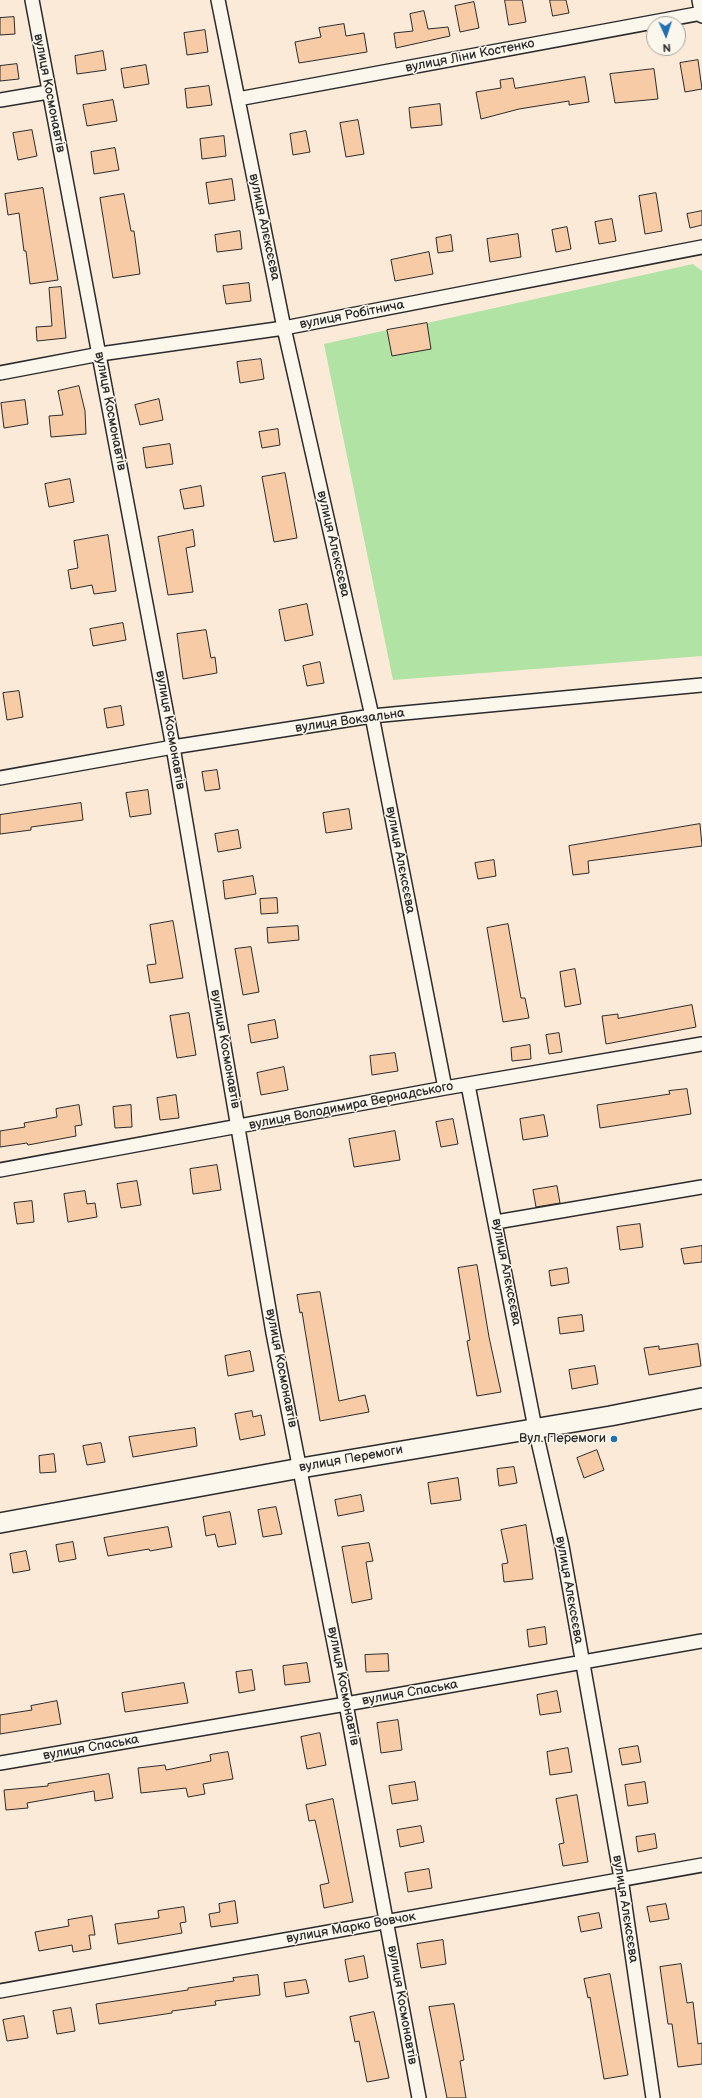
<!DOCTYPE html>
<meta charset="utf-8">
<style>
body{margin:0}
#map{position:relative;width:702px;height:2098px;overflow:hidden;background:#faead7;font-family:"Balsamiq Sans",sans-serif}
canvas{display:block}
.north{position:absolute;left:646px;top:16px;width:40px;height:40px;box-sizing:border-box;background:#fbf7ec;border:1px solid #a8a59f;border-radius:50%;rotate:177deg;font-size:11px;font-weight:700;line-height:16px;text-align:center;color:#2b2b2b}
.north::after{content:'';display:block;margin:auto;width:14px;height:18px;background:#1f6fb2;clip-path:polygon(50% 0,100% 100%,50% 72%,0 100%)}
</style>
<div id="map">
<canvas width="702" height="2098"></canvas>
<div class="north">N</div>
</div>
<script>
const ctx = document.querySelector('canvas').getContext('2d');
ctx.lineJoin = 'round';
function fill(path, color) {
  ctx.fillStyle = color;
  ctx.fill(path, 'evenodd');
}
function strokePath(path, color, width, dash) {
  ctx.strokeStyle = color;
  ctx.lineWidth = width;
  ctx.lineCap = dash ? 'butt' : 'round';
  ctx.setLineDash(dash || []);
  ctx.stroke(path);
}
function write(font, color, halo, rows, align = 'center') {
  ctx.font = font + ' "Balsamiq Sans",sans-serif';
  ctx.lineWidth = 3;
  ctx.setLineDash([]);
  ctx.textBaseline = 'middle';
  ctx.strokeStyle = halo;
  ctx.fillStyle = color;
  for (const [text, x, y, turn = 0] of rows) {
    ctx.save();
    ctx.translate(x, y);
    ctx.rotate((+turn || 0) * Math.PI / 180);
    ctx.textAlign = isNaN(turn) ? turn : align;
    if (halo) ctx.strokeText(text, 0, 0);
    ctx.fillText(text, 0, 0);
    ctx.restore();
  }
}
const green = new Path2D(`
 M 693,264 L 702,271 L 702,656 L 393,680 L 324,344 L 387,330 L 431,349 L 427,323 Z`);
const building = new Path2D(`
 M 505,0 L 522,0 L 526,22 L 509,25 Z
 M 550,0 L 566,0 L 569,13 L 553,16 Z
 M 474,2 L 479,28 L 460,32 L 455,6 Z
 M 424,11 L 428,29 L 448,27 L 450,36 L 396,48 L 394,33 L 413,31 L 410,14 Z
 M 14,17 L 15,34 L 0,35 L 0,18 Z
 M 344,24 L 346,36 L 364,33 L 367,52 L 299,63 L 295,42 L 321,37 L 319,28 Z
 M 205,30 L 208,52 L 187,55 L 184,33 Z
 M 103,51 L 106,70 L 77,74 L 75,56 Z
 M 698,60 L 702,89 L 685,92 L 680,63 Z
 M 17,64 L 19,79 L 0,81 L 0,66 Z
 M 146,65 L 149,84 L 124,88 L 121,69 Z
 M 654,69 L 658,99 L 615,103 L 610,74 Z
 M 585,77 L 589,102 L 569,105 L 569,101 L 519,109 L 481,119 L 476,92 L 501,88 L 500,80 L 513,78 L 515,88 Z
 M 209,86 L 212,105 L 187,108 L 185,89 Z
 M 113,100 L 117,121 L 87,126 L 83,105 Z
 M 440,104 L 442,125 L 411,128 L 409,108 Z
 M 358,120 L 364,154 L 346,157 L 340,123 Z
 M 32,130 L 37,156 L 18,160 L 13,133 Z
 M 306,131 L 310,152 L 293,155 L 290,134 Z
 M 224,136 L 226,156 L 202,159 L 200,139 Z
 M 115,148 L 119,170 L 94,174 L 91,152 Z
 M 232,179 L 235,200 L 209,204 L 206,183 Z
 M 43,188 L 58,280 L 30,284 L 26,251 L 24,251 L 19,213 L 8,215 L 5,194 Z
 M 656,193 L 662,231 L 645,234 L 639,196 Z
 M 124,194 L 131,231 L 134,231 L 140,274 L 113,278 L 100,198 Z
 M 702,211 L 702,225 L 690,228 L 687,214 Z
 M 612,219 L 616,241 L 599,244 L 595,222 Z
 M 567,227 L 571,249 L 556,252 L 552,230 Z
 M 240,231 L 242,249 L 217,252 L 215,235 Z
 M 518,234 L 521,257 L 490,262 L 487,239 Z
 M 451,235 L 453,251 L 438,253 L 436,238 Z
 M 429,252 L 433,274 L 395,281 L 391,260 Z
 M 249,283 L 251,301 L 226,304 L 223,286 Z
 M 61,287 L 66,338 L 37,341 L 36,327 L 52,326 L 49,288 Z
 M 427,323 L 431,349 L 392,356 L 387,330 Z
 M 261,359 L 264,379 L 240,383 L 237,362 Z
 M 79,386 L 85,411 L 86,434 L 51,437 L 49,416 L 63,415 L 58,391 Z
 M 159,399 L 163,420 L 140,425 L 135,405 Z
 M 25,400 L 28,424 L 4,428 L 1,403 Z
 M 278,429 L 280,445 L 262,448 L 259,432 Z
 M 170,444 L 173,464 L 146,468 L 143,448 Z
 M 285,473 L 297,538 L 274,542 L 262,477 Z
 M 70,479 L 74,502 L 49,507 L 45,484 Z
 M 201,486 L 204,506 L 184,509 L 180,490 Z
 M 193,530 L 195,546 L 186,548 L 193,592 L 168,595 L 158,537 Z
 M 108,535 L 116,591 L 94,594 L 92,585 L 71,589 L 68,570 L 78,568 L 74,541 Z
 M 307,604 L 313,635 L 285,641 L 279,610 Z
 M 123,623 L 126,640 L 93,646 L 90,629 Z
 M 206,630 L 211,658 L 215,657 L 217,673 L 183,679 L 177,634 Z
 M 320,662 L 324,683 L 307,686 L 303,666 Z
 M 19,691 L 23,717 L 7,720 L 3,693 Z
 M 121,706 L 124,725 L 107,728 L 104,709 Z
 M 217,770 L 220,789 L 205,791 L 202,772 Z
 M 148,790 L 151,814 L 130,817 L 126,793 Z
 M 81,803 L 83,820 L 31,827 L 31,830 L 0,834 L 0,815 Z
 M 349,809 L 352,829 L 326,833 L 323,813 Z
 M 700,824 L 702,846 L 588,861 L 589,873 L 573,875 L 569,846 Z
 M 238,830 L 241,848 L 218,852 L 215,834 Z
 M 494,860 L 496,876 L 478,879 L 475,863 Z
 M 253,876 L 256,894 L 225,899 L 223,881 Z
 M 277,898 L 278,913 L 261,914 L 260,899 Z
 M 173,921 L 183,978 L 150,983 L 147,965 L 156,964 L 150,925 Z
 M 508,924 L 521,998 L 525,998 L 529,1018 L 503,1022 L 487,928 Z
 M 298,926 L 299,940 L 268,943 L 267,928 Z
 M 251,947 L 259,992 L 243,995 L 235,949 Z
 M 575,969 L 581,1004 L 565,1007 L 560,972 Z
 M 692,1005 L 696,1027 L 606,1044 L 602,1016 L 618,1014 L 618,1018 Z
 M 189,1013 L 196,1055 L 177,1058 L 170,1016 Z
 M 275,1020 L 278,1038 L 251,1043 L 248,1025 Z
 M 559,1033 L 562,1052 L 549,1054 L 546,1035 Z
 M 530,1045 L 531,1059 L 512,1061 L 511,1048 Z
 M 395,1053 L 398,1071 L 372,1075 L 370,1056 Z
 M 284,1067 L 288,1090 L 261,1095 L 257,1073 Z
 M 687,1089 L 691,1114 L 600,1128 L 597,1105 L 670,1094 L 669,1091 Z
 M 176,1095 L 179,1118 L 160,1120 L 157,1098 Z
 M 79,1105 L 82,1125 L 75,1126 L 76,1136 L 28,1145 L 27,1143 L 0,1147 L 0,1131 L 25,1127 L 24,1123 L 57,1117 L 56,1109 Z
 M 131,1105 L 132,1127 L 115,1128 L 113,1107 Z
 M 544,1115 L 548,1136 L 523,1140 L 520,1119 Z
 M 453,1119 L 458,1144 L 441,1147 L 436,1122 Z
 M 395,1131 L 400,1160 L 354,1167 L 349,1139 Z
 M 217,1165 L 221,1190 L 193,1194 L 190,1169 Z
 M 137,1181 L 141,1205 L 121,1208 L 117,1184 Z
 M 557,1186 L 560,1203 L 536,1207 L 533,1190 Z
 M 85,1191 L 87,1204 L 95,1203 L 97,1217 L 68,1222 L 64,1194 Z
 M 32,1201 L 34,1222 L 17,1224 L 14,1203 Z
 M 640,1224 L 643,1247 L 620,1250 L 617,1227 Z
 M 702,1246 L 702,1262 L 684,1264 L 681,1249 Z
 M 477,1265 L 489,1337 L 501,1392 L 477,1396 L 467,1341 L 470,1340 L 458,1268 Z
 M 567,1268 L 569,1283 L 551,1286 L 549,1271 Z
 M 320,1292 L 339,1401 L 365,1395 L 369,1412 L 320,1421 L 302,1312 L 300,1313 L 297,1295 Z
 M 582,1315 L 584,1331 L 560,1334 L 558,1318 Z
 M 698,1344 L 701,1366 L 649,1375 L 644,1348 L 659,1346 L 659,1349 Z
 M 250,1351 L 254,1371 L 228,1376 L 225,1356 Z
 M 595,1366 L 598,1384 L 572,1389 L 569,1370 Z
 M 252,1411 L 253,1417 L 261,1415 L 265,1435 L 240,1440 L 235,1414 Z
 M 195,1428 L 197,1446 L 133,1457 L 129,1437 Z
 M 101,1443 L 105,1462 L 87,1465 L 83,1446 Z
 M 597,1450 L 604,1470 L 584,1478 L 577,1458 Z
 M 54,1454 L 56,1472 L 40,1473 L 39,1456 Z
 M 514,1467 L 517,1483 L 499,1486 L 497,1469 Z
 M 458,1478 L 461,1500 L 431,1504 L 428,1483 Z
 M 361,1495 L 364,1511 L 338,1516 L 335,1500 Z
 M 276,1507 L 282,1534 L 263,1537 L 258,1510 Z
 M 230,1512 L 236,1544 L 218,1547 L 215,1534 L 206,1536 L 203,1517 Z
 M 526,1525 L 533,1579 L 504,1582 L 502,1564 L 508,1563 L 501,1530 Z
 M 168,1527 L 172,1547 L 150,1551 L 149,1549 L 108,1556 L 104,1538 Z
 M 73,1542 L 76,1559 L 59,1562 L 56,1545 Z
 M 369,1543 L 373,1561 L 366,1562 L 372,1599 L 352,1603 L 342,1547 Z
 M 26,1551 L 30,1570 L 13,1573 L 10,1554 Z
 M 545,1627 L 547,1644 L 529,1647 L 527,1630 Z
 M 388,1654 L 389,1671 L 366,1672 L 365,1655 Z
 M 307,1663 L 310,1682 L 285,1685 L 283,1666 Z
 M 252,1670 L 255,1690 L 239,1693 L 236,1672 Z
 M 184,1683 L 188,1703 L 125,1712 L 122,1693 Z
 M 557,1691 L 561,1712 L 540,1715 L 537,1695 Z
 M 57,1701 L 61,1724 L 0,1734 L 0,1715 L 32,1710 L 31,1706 Z
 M 398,1720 L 402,1750 L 381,1753 L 377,1723 Z
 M 320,1733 L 326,1765 L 307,1769 L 301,1737 Z
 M 638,1746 L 641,1762 L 622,1765 L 619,1749 Z
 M 568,1748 L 572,1772 L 550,1775 L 547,1752 Z
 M 228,1752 L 233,1779 L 203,1784 L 205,1794 L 188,1797 L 186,1788 L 141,1793 L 138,1768 L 165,1765 L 166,1770 L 211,1761 L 210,1755 Z
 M 109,1774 L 113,1798 L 95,1801 L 94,1791 L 27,1803 L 28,1808 L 6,1810 L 4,1790 L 48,1786 L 48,1784 Z
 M 415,1782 L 418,1800 L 392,1804 L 389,1786 Z
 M 645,1782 L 648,1803 L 628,1806 L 625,1785 Z
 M 577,1795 L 588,1862 L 563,1866 L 559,1844 L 564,1843 L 556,1799 Z
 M 333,1799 L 353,1902 L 324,1908 L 320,1885 L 329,1883 L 315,1820 L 309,1821 L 306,1805 Z
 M 421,1826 L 424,1842 L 400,1847 L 397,1830 Z
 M 655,1834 L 657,1848 L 638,1852 L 636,1837 Z
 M 429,1869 L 432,1888 L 408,1892 L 405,1873 Z
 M 235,1901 L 238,1923 L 211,1927 L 209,1914 L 220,1912 L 219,1904 Z
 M 666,1904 L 669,1919 L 650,1922 L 647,1907 Z
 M 184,1907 L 186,1922 L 180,1923 L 182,1933 L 118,1944 L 115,1924 L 159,1918 L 158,1911 Z
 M 599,1913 L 602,1928 L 581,1932 L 578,1917 Z
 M 92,1916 L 95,1935 L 89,1935 L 91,1949 L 73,1952 L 72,1945 L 39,1951 L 35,1932 L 69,1926 L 68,1920 Z
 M 443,1940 L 446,1964 L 421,1968 L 417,1944 Z
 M 364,1956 L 368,1978 L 349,1982 L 345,1960 Z
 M 681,1964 L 687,2003 L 693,2002 L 698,2044 L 702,2043 L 702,2064 L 678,2067 L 672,2024 L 668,2024 L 660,1967 Z
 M 610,1974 L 628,2075 L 604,2079 L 590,1997 L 588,1998 L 584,1979 Z
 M 258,1975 L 260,1995 L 215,2001 L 216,2005 L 172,2011 L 172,2013 L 99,2024 L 96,2004 L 188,1990 L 188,1988 L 234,1981 L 233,1978 Z
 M 306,1980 L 309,1993 L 286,1997 L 284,1983 Z
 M 454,2004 L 464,2060 L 460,2061 L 466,2098 L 447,2098 L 429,2007 Z
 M 71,2008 L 75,2031 L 57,2034 L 53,2011 Z
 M 374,2012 L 389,2078 L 367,2082 L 359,2041 L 355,2042 L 350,2017 Z
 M 24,2016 L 28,2038 L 7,2041 L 3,2020 Z`);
const street = new Path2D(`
 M 32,0 L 173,747 L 273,1333 L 346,1704 L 419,2098
 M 218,0 L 284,328 L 372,716 L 445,1088
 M 699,0 L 702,16
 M 238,99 L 702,13
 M 0,100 L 48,92
 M 0,373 L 100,354 L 284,328 L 702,247
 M 0,778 L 173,747 L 372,716 L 702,685
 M 468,1085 L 535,1428 L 562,1546 L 621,1878 L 653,2098
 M 0,1170 L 445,1088 L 702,1044
 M 496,1222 L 702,1187
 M 0,1763 L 346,1704 L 702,1641
 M 0,1991 L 702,1865`);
const secondary = new Path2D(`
 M 0,1523 L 301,1468 L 610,1416 L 702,1398`);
const markers = [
 [614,1439,4,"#1f6fb2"]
];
const streetNames = [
 ["вулиця Ліни Костенко",470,56,-11],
 ["вулиця Космонавтів",49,93,79],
 ["вулиця Алєксєєва",264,227,78],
 ["вулиця Робітнича",352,315,-11],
 ["вулиця Космонавтів",110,411,79],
 ["вулиця Алєксєєва",333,544,77],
 ["вулиця Вокзальна",350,721,-8],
 ["вулиця Космонавтів",170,730,80],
 ["вулиця Алєксєєва",400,860,79],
 ["вулиця Космонавтів",225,1049,80],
 ["вулиця Володимира Вернадського",351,1106,-11],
 ["вулиця Алєксєєва",506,1272,79],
 ["вулиця Космонавтів",281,1368,79],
 ["вулиця Перемоги",351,1459,-10],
 ["вулиця Алєксєєва",569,1590,80],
 ["вулиця Космонавтів",343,1686,79],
 ["вулиця Спаська",410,1693,-10],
 ["вулиця Спаська",91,1748,-10],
 ["вулиця Алєксєєва",625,1909,81],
 ["вулиця Марко Вовчок",351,1928,-10],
 ["вулиця Космонавтів",402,2005,80]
];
const poiNames = [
 ["Вул. Перемоги",606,1439]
];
fill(green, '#b1e3a4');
fill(building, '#f7cba6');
strokePath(building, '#2b2b2b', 1);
strokePath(street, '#2b2b2b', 16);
strokePath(secondary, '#2b2b2b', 22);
strokePath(street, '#fbf7ec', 13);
strokePath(secondary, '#fbf7ec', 19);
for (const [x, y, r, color] of markers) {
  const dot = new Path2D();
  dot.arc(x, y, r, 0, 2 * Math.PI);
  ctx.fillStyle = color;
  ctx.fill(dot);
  strokePath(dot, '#fbf7ec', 1.5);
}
write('13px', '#2b2b2b', '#fbf7ec', streetNames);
write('13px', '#2b2b2b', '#fbf7ec', poiNames, 'right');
</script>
